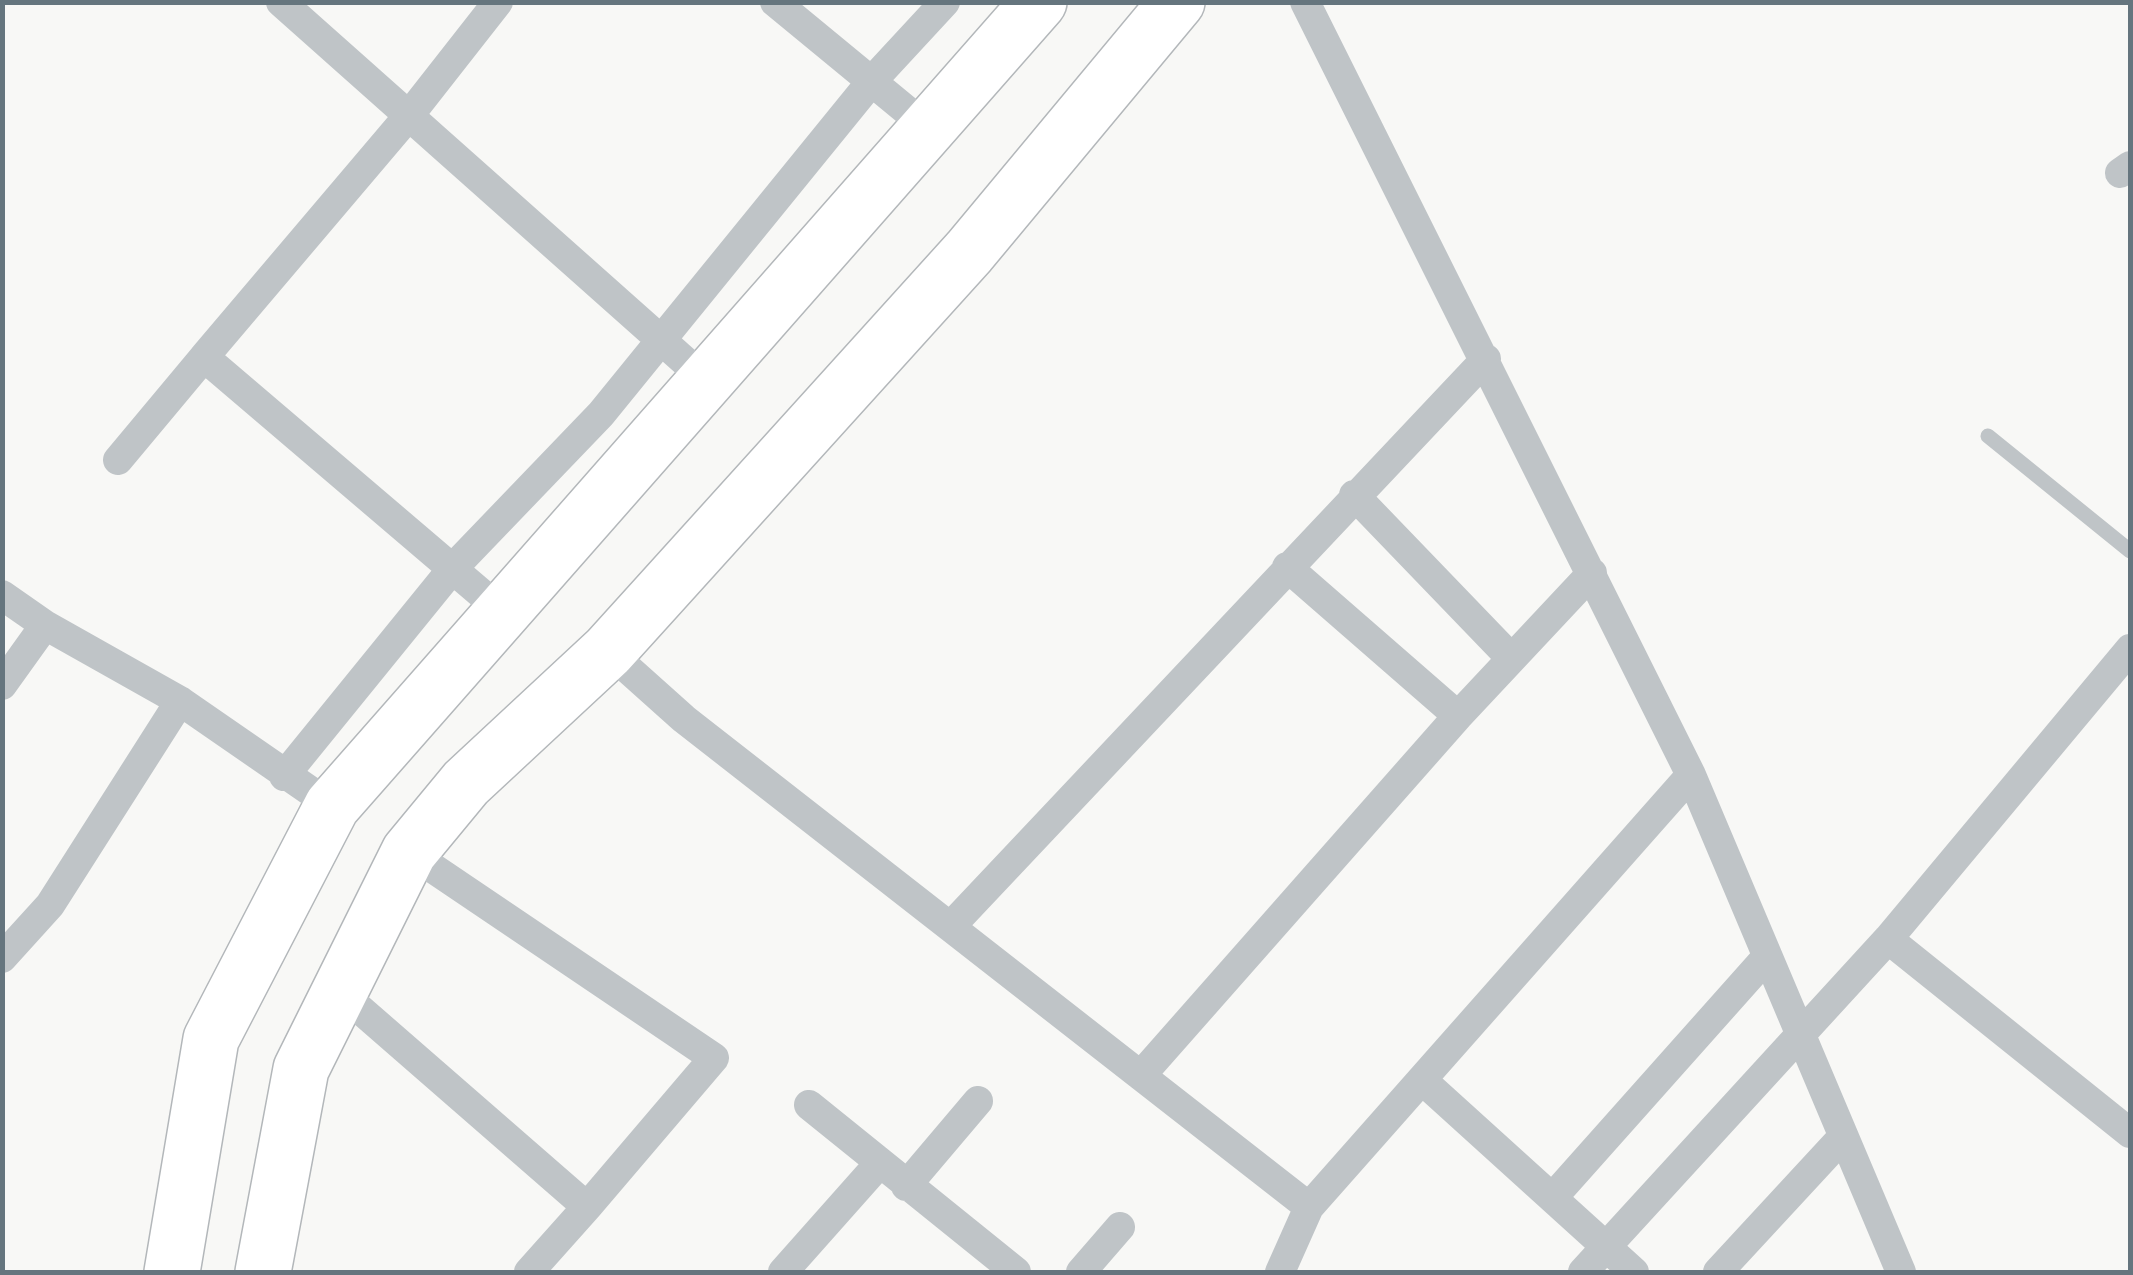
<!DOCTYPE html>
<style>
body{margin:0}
#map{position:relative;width:2133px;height:1275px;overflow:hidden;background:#f8f8f6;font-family:Overpass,sans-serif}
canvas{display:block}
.frame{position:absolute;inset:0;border:5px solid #65757e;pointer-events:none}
</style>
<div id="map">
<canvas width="2133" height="1275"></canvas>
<div class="frame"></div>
</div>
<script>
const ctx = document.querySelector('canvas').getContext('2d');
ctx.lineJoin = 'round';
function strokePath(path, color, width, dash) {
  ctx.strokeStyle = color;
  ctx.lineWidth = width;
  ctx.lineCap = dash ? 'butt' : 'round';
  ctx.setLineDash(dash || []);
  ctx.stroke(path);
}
const lane = new Path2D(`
 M 1988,436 L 2130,551`);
const street = new Path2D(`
 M 281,2 L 706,380
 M 498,2 L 411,113 L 204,357 L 503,612
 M 775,2 L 928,128
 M 1305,2 L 1691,775 L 1901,1272
 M 2120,173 L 2130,166
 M 118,460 L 204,357
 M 1354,495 L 1511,658
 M 1287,567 L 1458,716
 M 2,595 L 45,625 L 180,701 L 332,806
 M 608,651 L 684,719 L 1309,1207
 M 2,685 L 45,625
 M 284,776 L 453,568 L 601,414 L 871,82 L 945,2
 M 409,852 L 714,1058 L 587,1207
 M 951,926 L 1486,359
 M 1888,939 L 2130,1133
 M 2,958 L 50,905 L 180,701
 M 339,991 L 587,1207 L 529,1272
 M 1143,1073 L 1458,716 L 1592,573
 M 1422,1080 L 1634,1272
 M 809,1105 L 1016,1272
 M 906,1186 L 978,1101
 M 1554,1196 L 1766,958
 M 783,1272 L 878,1165
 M 1081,1272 L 1120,1227
 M 1280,1272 L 1309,1207 L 1691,775
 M 1583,1272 L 1888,939 L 2130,649
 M 1718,1272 L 1841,1139`);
const highway = new Path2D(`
 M 172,1272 L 211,1039 L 332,806 L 1039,2
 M 263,1272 L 301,1069 L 409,852 L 466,783 L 608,651 L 675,577 L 969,252 L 1177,2`);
strokePath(highway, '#b3b7ba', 58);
strokePath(lane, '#bfc4c7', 15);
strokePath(street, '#bfc4c7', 30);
strokePath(highway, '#fff', 55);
</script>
